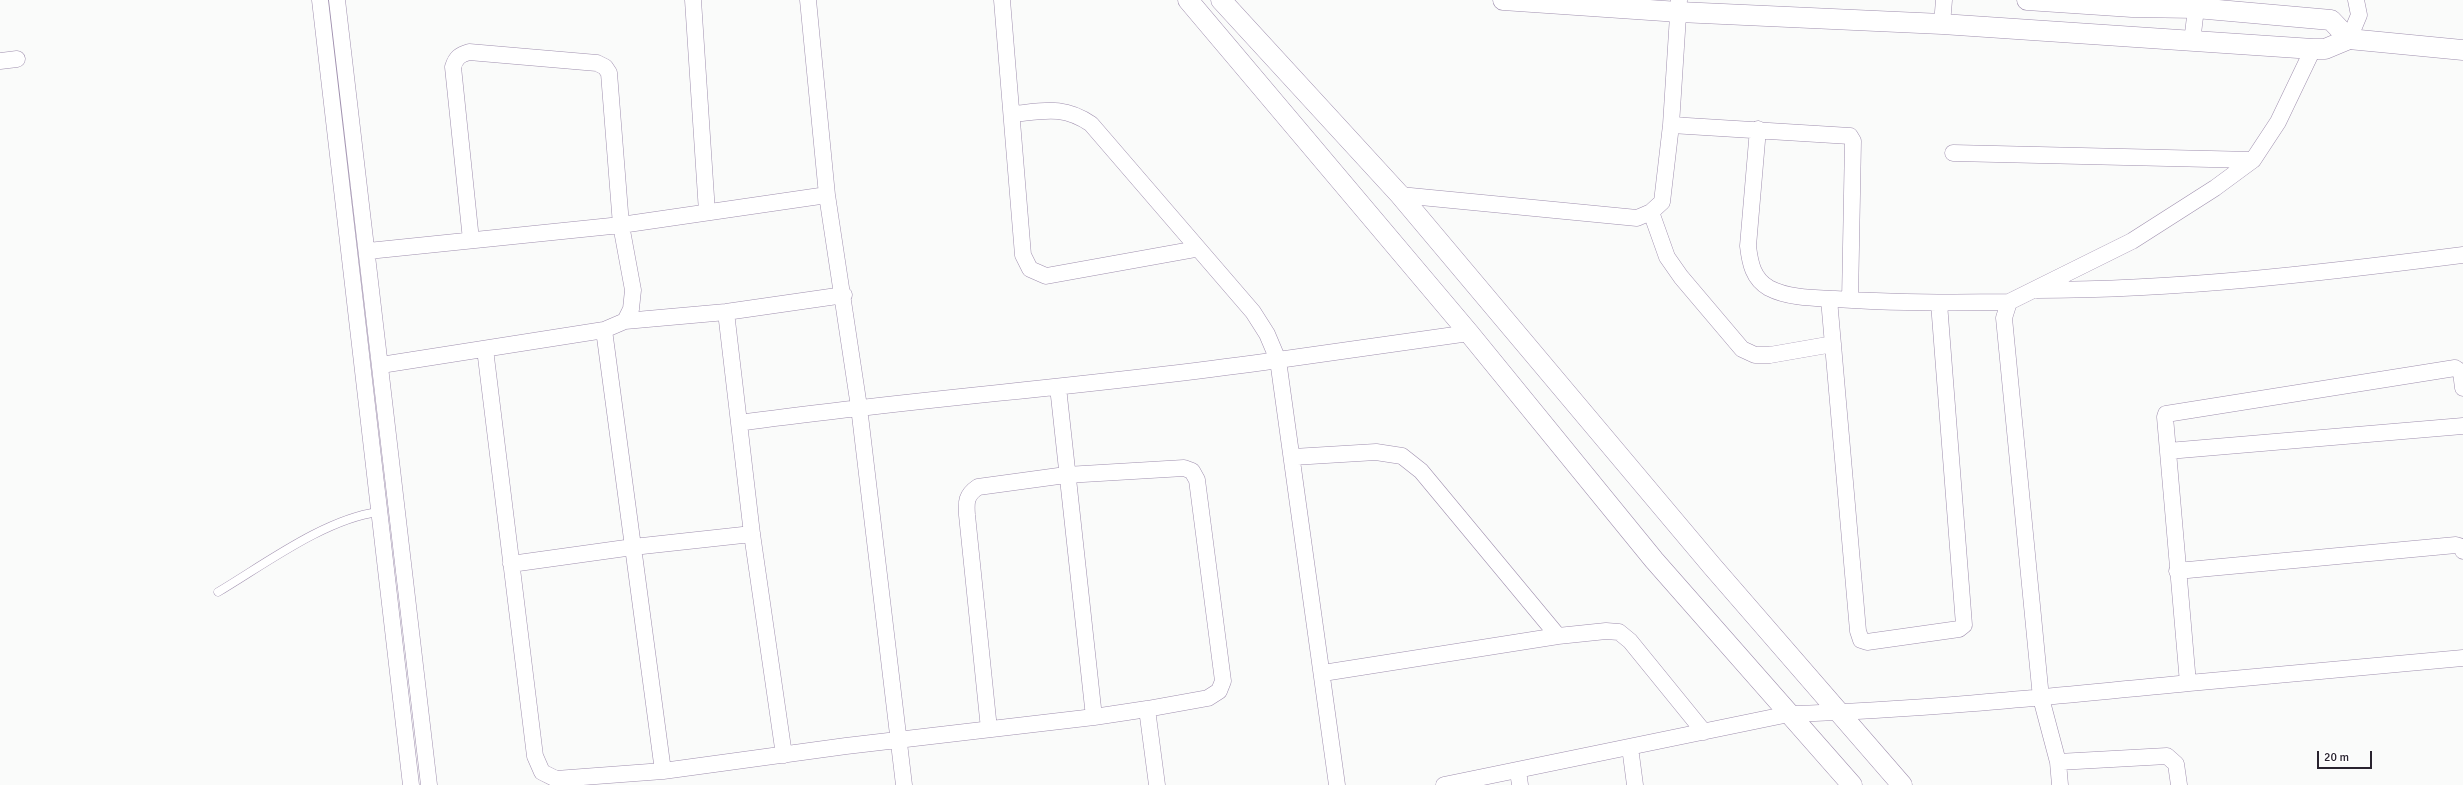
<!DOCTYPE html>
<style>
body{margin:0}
#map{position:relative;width:2463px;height:785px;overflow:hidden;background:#fafbfa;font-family:Signika,sans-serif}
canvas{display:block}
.scale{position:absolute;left:2317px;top:751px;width:55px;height:18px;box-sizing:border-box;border:2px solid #29232f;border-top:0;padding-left:5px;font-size:12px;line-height:14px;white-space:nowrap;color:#29232f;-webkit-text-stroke:3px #fff;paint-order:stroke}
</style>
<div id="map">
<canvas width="2463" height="785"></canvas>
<div class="scale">20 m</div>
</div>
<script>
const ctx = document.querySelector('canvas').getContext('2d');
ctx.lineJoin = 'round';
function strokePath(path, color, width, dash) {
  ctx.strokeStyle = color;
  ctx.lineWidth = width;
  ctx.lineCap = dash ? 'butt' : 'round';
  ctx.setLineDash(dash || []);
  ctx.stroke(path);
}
const service = new Path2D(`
 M 218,592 C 265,564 325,519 378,512`);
const minor = new Path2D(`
 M 320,0 L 411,785
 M 337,0 L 429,785
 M 693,0 L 707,212
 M 808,0 L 827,195 L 859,407 L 904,785
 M 1002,0 L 1023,255 L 1030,269 L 1046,276 L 1196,249
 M 1942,24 L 1944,0
 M 2349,39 L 2359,15 L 2356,0
 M 2192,42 L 2197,0
 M 0,61 L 17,59
 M 1671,125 L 1850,136 L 1853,141 L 1850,300
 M 1758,129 L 1748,246 C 1750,263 1753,279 1769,288 C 1788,298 1814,298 1835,299 C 1893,303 1951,303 2009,302
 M 1953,153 L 2253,160
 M 1400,195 L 1637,218 L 1651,212 L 1662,202 L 1671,125 L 1679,0
 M 1651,212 L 1667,257 L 1681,277 L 1742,349 L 1755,355 L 1770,355 L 1833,344
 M 471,240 L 453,67 C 456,57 460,55 469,52 L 597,63 L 605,67 L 609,73 L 621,225 L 633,290 L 631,309 L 625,321 L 604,330 L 663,771
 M 368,251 L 621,225 L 827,195
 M 2037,290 C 2180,290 2322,273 2463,255
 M 1829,299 L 1858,631 L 1861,640 L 1867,642 L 1959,629 L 1964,625 L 1939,303
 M 726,312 L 752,534 L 784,755
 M 625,321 L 726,312 L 844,295
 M 485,349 L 535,756 L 542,772 L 556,779 L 663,771 L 846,746 L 1094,717
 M 381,365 L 604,330
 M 1058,387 L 1094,717 L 1147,709 L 1157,785
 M 739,423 C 918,398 1099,386 1278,360 L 1267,334 L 1253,312 L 1091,124 C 1063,105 1044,111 1013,114
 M 2168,451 L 2463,426
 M 1293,457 L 1376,452 L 1402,456 L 1421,471 L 1558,636
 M 511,564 L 633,547 L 752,534
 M 2177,571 L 2456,545 L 2462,547 L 2463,551
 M 1323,673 L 1558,636 L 1606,631 L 1619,632 L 1630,641 L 1704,732
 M 2188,683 L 2165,417 L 2166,414 L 2455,368 L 2461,372 L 2463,388
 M 989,729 L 967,515 C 966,502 966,495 978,487 L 1066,475 L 1184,468 L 1192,471 L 1197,480 L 1223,681 L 1219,691 L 1208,698 L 1147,709
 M 1630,747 L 1635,785
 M 2058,762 L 2167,756 L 2176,764 L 2179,785
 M 1518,771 L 1520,785
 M 1337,785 L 1278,360 L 1469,333
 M 1444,785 L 1789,714 C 1923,710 2056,696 2189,683 C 2280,674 2372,667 2463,658
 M 2060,785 L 2058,762 L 2041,698 L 2004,318 L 2009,302 L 2132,241 L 2215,188 L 2253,160 L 2278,122 L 2313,49`);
const tertiary = new Path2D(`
 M 1188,0 L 1469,333 L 1654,560 L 1852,785
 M 1221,0 L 1400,195 L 1712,566 L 1902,785
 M 1503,0 L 1679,12 L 1942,24 L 2313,49 L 2325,49 L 2349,39 L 2463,50
 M 2027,0 L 2132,7 L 2196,8 L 2331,20 L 2349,39`);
strokePath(service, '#9f8fae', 9);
strokePath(minor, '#9f8fae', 17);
strokePath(tertiary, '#9f8fae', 21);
strokePath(service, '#fff', 8);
strokePath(minor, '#fff', 16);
strokePath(tertiary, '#fff', 20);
</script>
